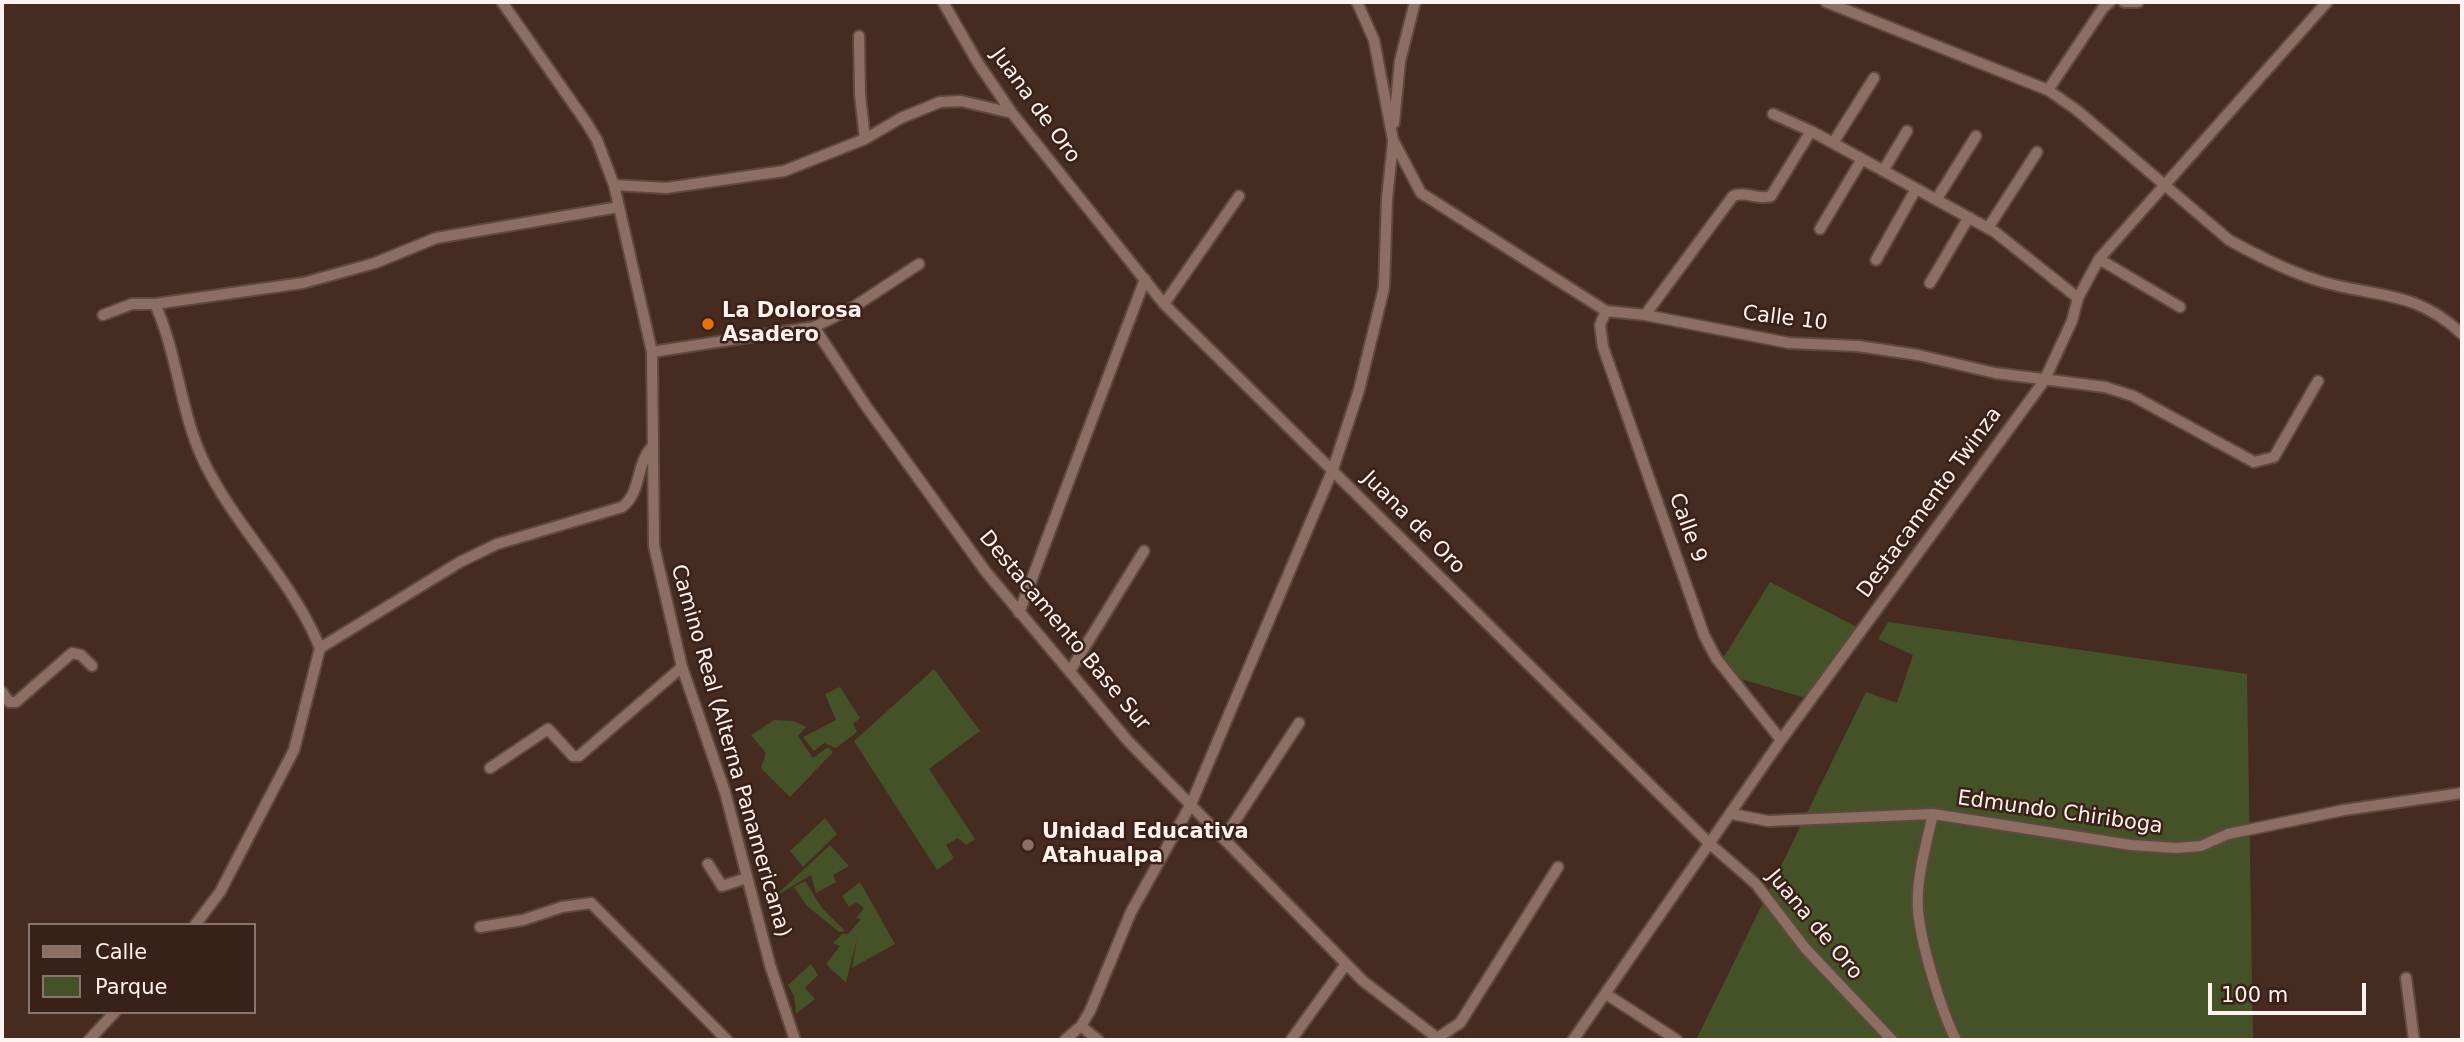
<!DOCTYPE html>
<style>
body{margin:0}
#map{position:relative;width:2464px;height:1042px;overflow:hidden;background:#452b20;font-family:"DejaVu Sans",sans-serif}
canvas{display:block}
.frame{position:absolute;inset:0;border:4px solid #fdf2ee;pointer-events:none}
.legend{position:absolute;left:28px;top:923px;width:228px;height:91px;box-sizing:border-box;background:#3a2117;border:2px solid #88756d;margin:0;padding:9px 12px;list-style:none;font-size:21px;color:#fdf2ee}
.legend li{display:flex;align-items:center;gap:14px;height:35px}
.legend b{width:35px;border:2px solid #88756d}
.scale{position:absolute;left:2208px;top:983px;width:158px;height:32px;box-sizing:border-box;border:4px solid #fdf2ee;border-top:0;padding-left:9px;font-size:21px;line-height:24px;white-space:nowrap;color:#fdf2ee;-webkit-text-stroke:5px #3a2117;paint-order:stroke}
</style>
<div id="map">
<canvas width="2464" height="1042"></canvas>
<div class="frame"></div>
<ul class="legend">
<li><b style="height:9px;background:#8d6e62"></b>Calle</li>
<li><b style="height:19px;background:#455228"></b>Parque</li>
</ul>
<div class="scale">100 m</div>
</div>
<script>
const ctx = document.querySelector('canvas').getContext('2d');
ctx.lineJoin = 'round';
function fill(path, color) {
  ctx.fillStyle = color;
  ctx.fill(path, 'evenodd');
}
function strokePath(path, color, width, dash) {
  ctx.strokeStyle = color;
  ctx.lineWidth = width;
  ctx.lineCap = dash ? 'butt' : 'round';
  ctx.setLineDash(dash || []);
  ctx.stroke(path);
}
function write(font, color, halo, rows, align = 'center') {
  ctx.font = font + ' "DejaVu Sans",sans-serif';
  ctx.lineWidth = 5;
  ctx.setLineDash([]);
  ctx.textBaseline = 'middle';
  ctx.strokeStyle = halo;
  ctx.fillStyle = color;
  for (const [text, x, y, turn = 0] of rows) {
    ctx.save();
    ctx.translate(x, y);
    ctx.rotate((+turn || 0) * Math.PI / 180);
    ctx.textAlign = isNaN(turn) ? turn : align;
    if (halo) ctx.strokeText(text, 0, 0);
    ctx.fillText(text, 0, 0);
    ctx.restore();
  }
}
const green = new Path2D(`
 M 1770,582 L 1857,627 L 1811,693 L 1802,697 L 1734,677 L 1722,660 Z
 M 1888,622 L 2247,674 L 2253,1040 L 1696,1040 L 1866,692 L 1897,703 L 1913,655 L 1878,639 Z
 M 934,669 L 980,731 L 929,769 L 975,839 L 966,845 L 958,838 L 946,845 L 954,858 L 937,870 L 854,741 Z
 M 840,687 L 860,718 L 853,724 L 857,732 L 836,748 L 824,743 L 814,751 L 803,737 L 836,720 L 825,694 Z
 M 774,720 L 794,721 L 806,727 L 798,736 L 813,758 L 828,747 L 833,752 L 790,797 L 761,768 L 766,753 L 751,735 Z
 M 825,818 L 837,834 L 803,867 L 790,851 Z
 M 830,845 L 849,866 L 833,875 L 836,882 L 816,893 L 811,875 L 773,898 Z
 M 805,881 L 822,908 L 845,931 L 839,932 L 806,905 L 794,887 Z
 M 860,882 L 895,944 L 852,968 L 857,938 L 846,983 L 826,964 L 840,946 L 833,943 L 842,934 L 848,934 L 861,919 L 856,918 L 864,908 L 856,902 L 849,907 L 842,896 Z
 M 811,964 L 818,975 L 805,988 L 815,999 L 796,1014 L 794,996 L 788,985 Z`);
const minor = new Path2D(`
 M 502,2 L 586,122 L 597,140 L 614,185 L 652,352 L 654,546 L 682,667 L 725,792 L 770,965 L 795,1040
 M 943,2 L 978,63 L 1012,113 L 1164,304 L 1710,844 L 1756,884 L 1805,948 L 1892,1040
 M 1357,2 L 1374,40 L 1393,140 L 1421,193 L 1606,311 L 1645,315 L 1789,343 L 1858,346 L 1918,355 L 1995,373 L 2105,387 L 2133,396 L 2254,462 L 2274,457 L 2318,381
 M 1826,2 L 2048,90 L 2078,111 L 2229,240 C 2258,256 2291,273 2323,282 C 2379,298 2415,290 2462,334
 M 2124,2 L 2138,2
 M 859,36 L 860,95 L 865,139
 M 2048,90 L 2103,8 L 2110,2
 M 1773,114 L 1811,131 L 1995,232 L 2078,298
 M 1394,123 L 1400,61 L 1415,2
 M 1833,143 L 1874,78
 M 1883,171 L 1907,131
 M 614,185 L 666,188 L 784,171 L 865,139 L 901,118 L 940,102 L 961,101 L 1012,113
 M 1936,200 L 1976,136
 M 1988,228 L 2037,152
 M 1820,229 L 1862,159
 M 2099,259 L 2180,307
 M 1876,260 L 1916,189
 M 1930,283 L 1969,217
 M 155,304 C 178,355 180,412 204,462 C 236,528 292,579 320,648
 M 1164,304 L 1239,196
 M 1606,311 L 1600,325 L 1603,347 L 1704,635 L 1716,658 L 1781,740
 M 103,315 L 132,304 L 155,304 L 303,283 L 375,263 L 436,238 L 619,207
 M 1645,315 L 1733,196 C 1746,190 1756,201 1771,196 L 1811,131
 M 814,327 L 852,308 L 919,264
 M 652,352 L 814,327 L 866,406 L 986,572 L 1128,741 L 1363,981 L 1440,1040
 M 1019,613 L 1145,279
 M 1070,671 L 1144,551
 M 2,692 L 9,702 L 16,702 L 72,653 L 81,655 L 92,666
 M 490,768 L 548,729 L 573,756 L 579,756 L 682,667
 M 1732,814 L 1768,821 L 1933,814 L 2131,845 L 2176,848 L 2201,846 L 2228,834 L 2344,810 L 2462,793
 M 1933,814 C 1926,845 1916,878 1918,910 C 1921,945 1941,1010 1956,1040
 M 1224,838 L 1299,723
 M 708,864 L 722,886 L 747,878
 M 195,925 L 220,892 L 294,750 L 320,648 L 460,562 L 497,544 L 622,507 C 642,492 635,465 652,447
 M 480,927 L 523,920 L 562,907 L 591,903 L 727,1040
 M 2406,978 L 2414,1040
 M 1606,994 L 1677,1040
 M 1081,1026 L 1098,1040
 M 1437,1038 L 1460,1023 L 1558,867
 M 89,1040 L 115,1012
 M 1065,1040 L 1081,1026 L 1090,1011 L 1131,912 L 1191,804 L 1333,469 L 1359,390 L 1384,288 L 1387,199 L 1393,142
 M 1291,1040 L 1346,964
 M 1573,1040 L 1781,740 L 2044,381 L 2072,321 L 2078,298 L 2099,259 L 2327,2`);
const markers = [
 [708,324,7,"#e8710a"],
 [1028,845,7,"#8d6e63"]
];
const streetNames = [
 ["Juana de Oro",1035,106,54],
 ["Calle 10",1785,319,7],
 ["Destacamento Twinza",1930,503,-54],
 ["Juana de Oro",1413,523,45],
 ["Calle 9",1687,528,70],
 ["Destacamento Base Sur",1064,631,50],
 ["Camino Real (Alterna Panamericana)",730,751,74],
 ["Edmundo Chiriboga",2060,813,8],
 ["Juana de Oro",1814,925,50]
];
const poiNames = [
 ["La Dolorosa",722,312],
 ["Asadero",722,336],
 ["Unidad Educativa",1042,833],
 ["Atahualpa",1042,857]
];
fill(green, '#455228');
strokePath(minor, '#5d4940', 14);
strokePath(minor, '#8d6e62', 10);
for (const [x, y, r, color] of markers) {
  const dot = new Path2D();
  dot.arc(x, y, r, 0, 2 * Math.PI);
  ctx.fillStyle = color;
  ctx.fill(dot);
  strokePath(dot, '#3a2117', 2.5);
}
write('21px', '#fdf2ee', '#3a2117', streetNames);
write('bold 21px', '#fdf2ee', '#3a2117', poiNames, 'left');
</script>
